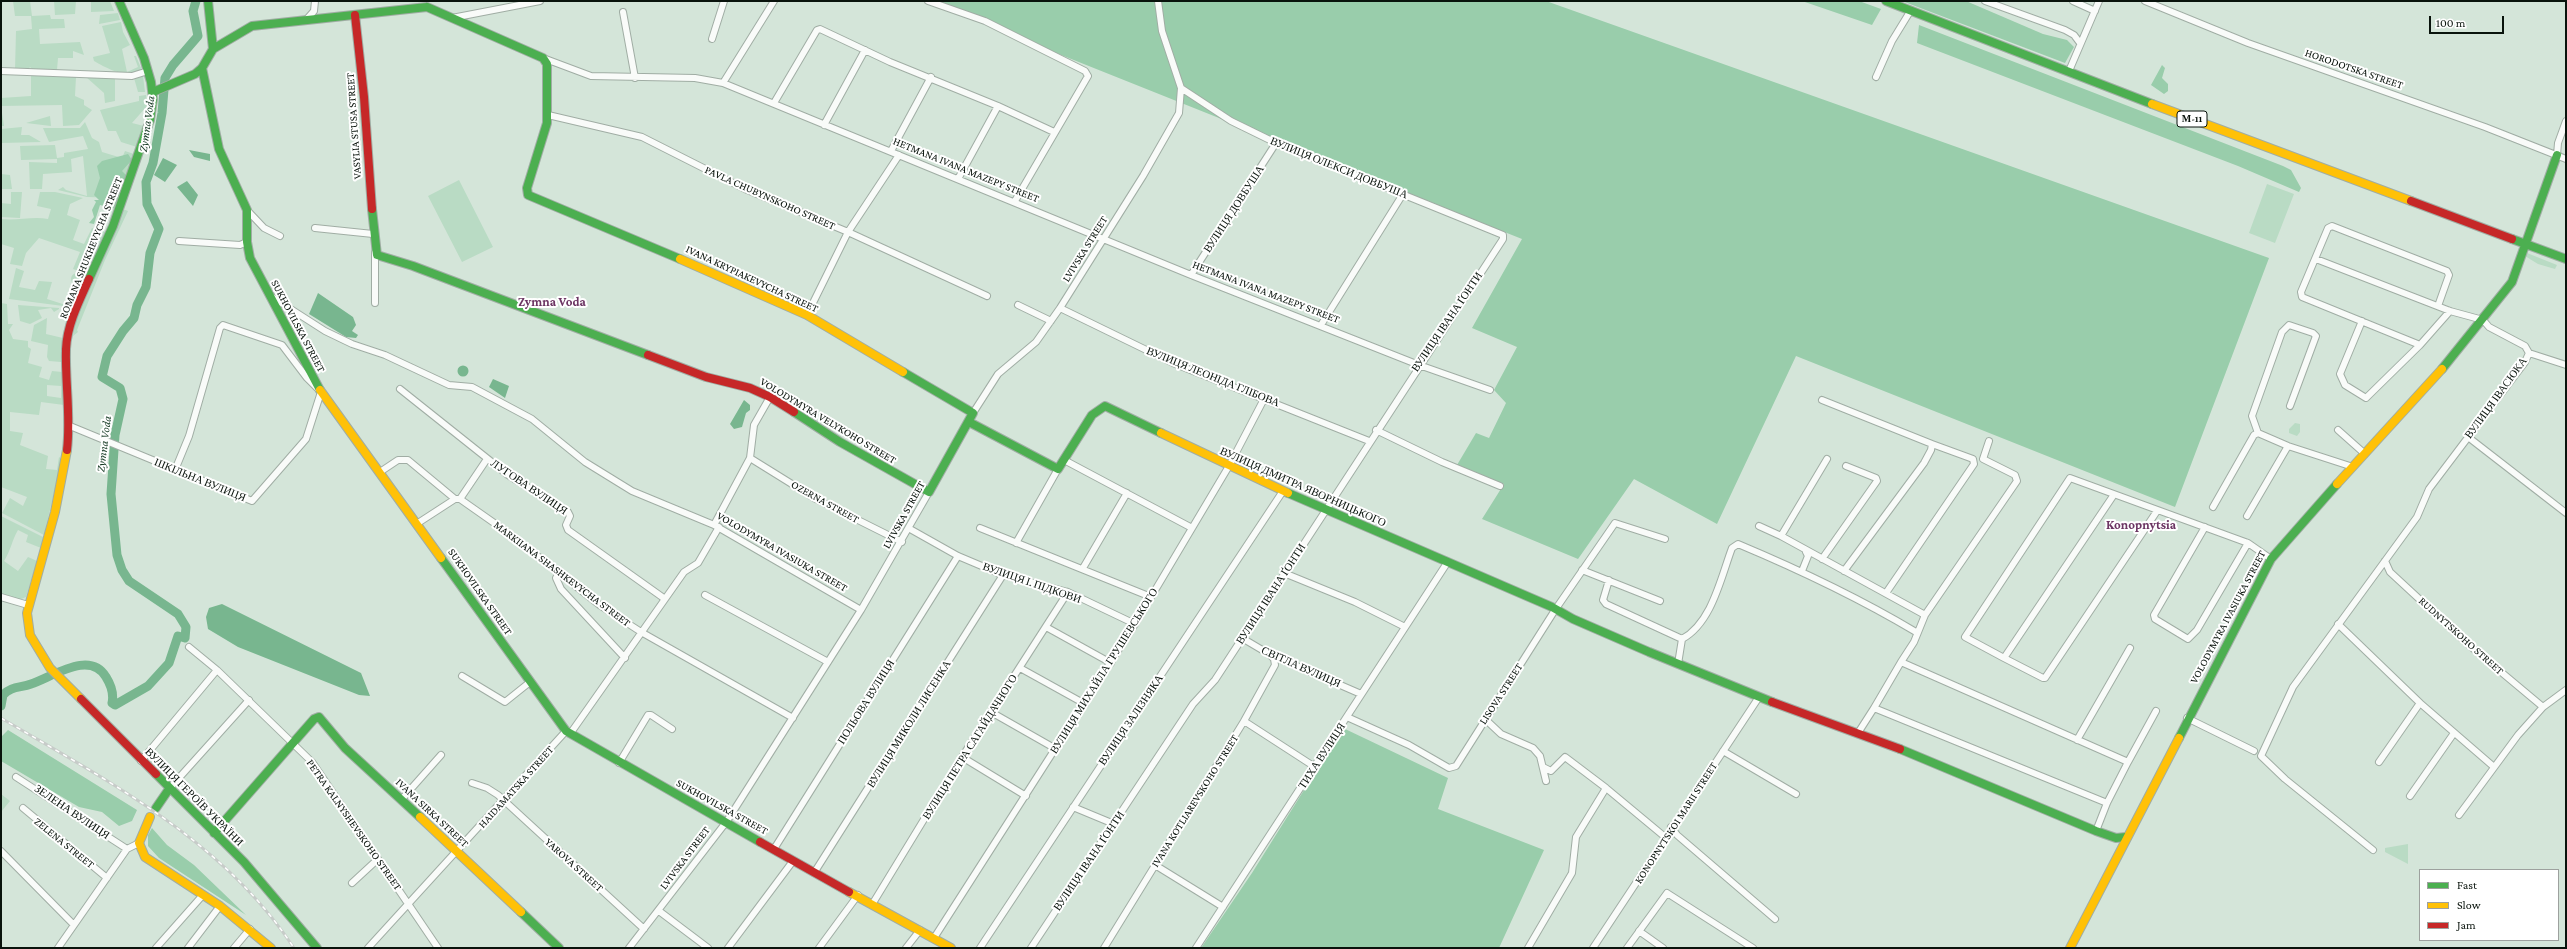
<!DOCTYPE html>
<meta charset="utf-8">
<style>
body{margin:0}
#map{position:relative;width:2567px;height:949px;overflow:hidden;background:#d4e5d9;font-family:"Crimson Pro",serif}
canvas{display:block}
.frame{position:absolute;inset:0;border:2px solid #09130c;pointer-events:none}
.legend{position:absolute;left:2419px;top:869px;width:140px;height:72px;box-sizing:border-box;background:#fff;border:1px solid #9da19e;margin:0;padding:5px 7px;list-style:none;font-size:12px;color:#09130c}
.legend li{display:flex;align-items:center;gap:8px;height:20px}
.legend b{width:20px;border:1px solid #9da19e}
.scale{position:absolute;left:2429px;top:16px;width:75px;height:18px;box-sizing:border-box;border:2px solid #09130c;border-top:0;padding-left:5px;font-size:12px;line-height:14px;white-space:nowrap;color:#09130c;-webkit-text-stroke:3px #fff;paint-order:stroke}
</style>
<div id="map">
<canvas width="2567" height="949"></canvas>
<div class="frame"></div>
<ul class="legend">
<li><b style="height:5px;background:#4caf50"></b>Fast</li>
<li><b style="height:5px;background:#ffc107"></b>Slow</li>
<li><b style="height:5px;background:#c62828"></b>Jam</li>
</ul>
<div class="scale">100 m</div>
</div>
<script>
const ctx = document.querySelector('canvas').getContext('2d');
ctx.lineJoin = 'round';
function fill(path, color) {
  ctx.fillStyle = color;
  ctx.fill(path, 'evenodd');
}
function strokePath(path, color, width, dash) {
  ctx.strokeStyle = color;
  ctx.lineWidth = width;
  ctx.lineCap = dash ? 'butt' : 'round';
  ctx.setLineDash(dash || []);
  ctx.stroke(path);
}
function write(font, color, halo, rows, align = 'center') {
  ctx.font = font + ' "Crimson Pro",serif';
  ctx.lineWidth = 4;
  ctx.setLineDash([]);
  ctx.textBaseline = 'middle';
  ctx.strokeStyle = halo;
  ctx.fillStyle = color;
  for (const [text, x, y, turn = 0] of rows) {
    ctx.save();
    ctx.translate(x, y);
    ctx.rotate((+turn || 0) * Math.PI / 180);
    ctx.textAlign = isNaN(turn) ? turn : align;
    if (halo) ctx.strokeText(text, 0, 0);
    ctx.fillText(text, 0, 0);
    ctx.restore();
  }
}
const green = new Path2D(`
 M 13,1 L 30,1 L 32,16 L 50,15 L 51,19 L 64,19 L 65,28 L 39,29 L 40,44 L 80,42 L 84,55 L 73,51 L 73,58 L 58,58 L 57,70 L 101,73 L 33,70 L 30,67 L 28,70 L 15,70 L 16,31 L 32,29 L 31,16 L 15,16 Z
 M 54,1 L 76,1 L 75,14 L 55,15 Z
 M 91,1 L 110,1 L 114,11 L 91,12 Z
 M 118,13 L 120,20 L 99,24 L 100,15 Z
 M 121,22 L 123,32 L 130,45 L 122,49 L 127,72 L 138,67 L 134,56 L 136,56 L 141,68 C 134,83 104,67 94,61 L 93,57 L 110,53 L 102,26 Z
 M 31,75 L 76,77 L 75,96 L 84,100 L 84,105 L 92,110 L 79,125 L 63,126 L 62,105 L 1,106 L 4,126 L 1,126 L 1,98 L 31,96 Z
 M 143,76 L 145,92 L 138,92 L 134,78 Z
 M 86,77 L 115,77 L 115,101 L 105,103 L 104,93 Z
 M 146,95 L 147,106 L 132,123 L 144,126 L 137,147 L 121,142 L 116,131 L 108,131 L 100,110 L 139,101 L 139,96 Z
 M 50,116 L 51,126 L 26,123 Z
 M 85,122 L 92,138 L 99,142 L 102,152 L 122,158 L 125,151 L 134,154 L 119,198 L 87,197 L 58,190 L 63,187 L 66,190 L 87,196 L 83,156 L 71,159 L 72,172 L 43,174 L 42,189 L 30,189 L 29,162 L 57,163 L 57,159 L 21,160 L 20,146 L 55,145 L 57,158 L 64,157 L 64,153 L 88,149 L 83,136 L 49,142 L 43,128 L 80,128 Z
 M 22,127 L 21,135 L 29,135 L 41,142 L 1,143 L 1,129 Z
 M 1,174 L 10,175 L 12,189 L 1,189 Z
 M 459,180 L 493,247 L 462,262 L 428,196 Z
 M 2267,184 L 2294,194 L 2275,243 L 2249,233 Z
 M 11,192 L 22,192 L 20,218 L 1,217 L 1,203 L 11,204 Z
 M 40,192 L 55,192 L 83,198 L 70,204 L 67,215 L 80,220 L 73,240 L 84,244 L 92,228 L 106,232 L 86,273 L 73,269 L 80,252 L 39,238 L 26,253 L 22,266 L 10,264 L 14,248 L 1,244 L 1,219 C 17,221 33,216 48,219 L 51,209 L 37,206 Z
 M 123,209 L 128,211 L 105,260 L 77,330 L 78,332 L 73,336 L 77,315 Z
 M 2527,253 L 2557,265 L 2555,269 L 2538,264 L 2525,256 Z
 M 16,268 L 24,271 L 19,287 L 35,290 L 39,281 L 52,282 L 47,299 L 69,306 L 71,303 L 71,307 L 9,299 Z
 M71 279a6 6 0 1 1 12 0a6 6 0 1 1-12 0Z
 M 1,303 L 7,304 L 8,324 L 13,324 L 9,330 L 13,339 L 28,341 L 28,347 L 31,349 L 28,363 L 42,367 L 39,377 L 49,380 L 52,371 L 62,372 L 64,405 L 41,402 L 39,415 L 10,412 L 10,431 L 23,433 L 20,445 L 48,456 L 46,469 L 57,470 L 59,457 L 62,459 L 44,535 L 2,513 L 10,498 L 23,506 L 27,497 L 1,487 ZM 47,385 L 61,386 L 61,398 L 47,396 Z
 M 18,305 L 59,308 L 59,309 L 54,312 L 51,308 L 38,310 L 42,318 L 30,324 L 20,321 Z
 M 47,318 L 46,334 L 63,338 L 61,362 L 49,361 L 47,357 L 48,345 L 31,341 L 34,325 Z
 M 2295,423 L 2300,424 L 2300,432 L 2297,436 L 2289,433 L 2289,429 Z
 M 1,516 L 43,537 L 41,548 L 26,542 L 28,535 L 18,530 C 12,540 11,550 4,561 L 18,571 L 28,557 L 37,561 L 26,597 L 19,600 L 1,596 Z
 M 1,794 L 10,801 L 1,812 Z
 M 2408,844 L 2408,864 L 2385,852 L 2385,848 Z`);
const forest = new Path2D(`
 M 926,1 L 1546,1 L 2269,258 L 2175,507 L 1796,356 L 1717,524 L 1634,479 L 1578,559 L 1482,519 L 1504,484 L 1457,465 L 1476,433 L 1489,438 L 1506,403 L 1494,390 L 1517,347 L 1472,328 L 1522,239 Z
 M 1802,1 L 1859,1 L 1881,9 L 1872,25 Z
 M 1902,1 L 1966,1 L 2043,34 L 2067,40 L 2074,47 L 2065,63 Z
 M 1919,25 L 2283,166 L 2291,170 L 2301,188 L 2299,192 L 2238,166 L 1917,43 Z
 M 2162,65 L 2165,68 L 2162,78 L 2168,84 L 2168,91 L 2164,94 L 2151,85 Z
 M 128,154 L 132,160 L 122,171 L 127,176 L 119,191 L 122,196 L 111,212 L 106,209 L 108,207 L 100,205 L 94,224 L 89,223 L 94,217 L 92,210 L 96,202 L 94,200 L 99,200 L 94,195 L 100,178 L 97,166 L 102,161 Z
 M 1343,728 L 1448,778 L 1438,809 L 1544,850 L 1499,948 L 1201,948 L 1252,873 Z
 M 8,730 L 137,810 L 132,821 L 119,826 L 102,812 L 79,807 L 1,761 L 1,737 Z
 M 152,828 L 167,845 L 194,865 L 246,915 L 159,858 L 148,846 L 148,835 Z`);
const water = new Path2D(`
 M 189,150 L 210,154 L 210,161 L 194,157 Z
 M 163,158 L 177,165 L 165,182 L 154,175 Z
 M 187,181 L 198,195 L 193,206 L 177,187 Z
 M 318,293 L 353,317 L 356,325 L 352,331 L 358,335 L 356,338 L 346,337 L 309,314 Z
 M457.5 371a5.5 5.5 0 1 1 11 0a5.5 5.5 0 1 1-11 0Z
 M 493,379 L 509,386 L 505,398 L 489,387 Z
 M 744,400 L 750,405 L 750,410 L 746,413 L 742,427 L 734,429 L 730,424 Z
 M 222,604 L 361,673 L 370,696 L 359,695 L 238,647 L 208,629 L 206,617 L 209,608 Z`);
const river = new Path2D(`
 M 1,706 L 3,695 C 11,686 21,688 31,684 C 54,676 90,650 106,677 C 111,685 114,694 112,703 L 115,705 L 148,686 L 169,663 L 178,636 L 185,638 L 186,627 L 178,614 L 129,581 L 122,570 L 117,555 L 111,494 L 115,435 L 123,399 L 120,388 L 102,377 L 107,356 L 123,331 L 134,318 L 137,305 L 146,287 L 150,253 L 159,229 L 147,204 L 146,182 L 153,163 L 162,113 L 165,78 L 173,65 L 198,36 L 193,11 L 196,1`);
const street = new Path2D(`
 M 928,1 L 985,21 L 1085,71 L 1088,76 L 1015,201
 M 1985,1 L 2065,30 L 2074,35 L 2080,43
 M 2073,1 L 2095,11
 M 2145,1 L 2248,43 L 2485,127 L 2566,159
 M 623,12 L 635,78
 M 452,18 L 540,1
 M 307,19 L 314,11 L 315,1
 M 712,39 L 724,1
 M 543,58 L 591,76 L 695,78 L 723,83 L 1191,275 L 1419,365 L 1490,390
 M 1,71 L 132,76 L 148,71
 M 2069,71 L 2099,1
 M 1876,77 L 1892,41 L 1911,10
 M 723,83 L 774,1
 M 774,103 L 817,30 L 820,29 L 890,62 L 998,106 L 1054,132
 M 548,115 L 642,137 L 745,189 L 848,232 L 987,296
 M 824,125 L 865,50
 M 891,151 L 931,77
 M 2557,155 L 2558,143 L 2566,121
 M 958,179 L 998,106
 M 247,210 L 264,228 L 280,236
 M 315,228 L 373,234
 M 179,241 L 240,245 L 247,242
 M 375,253 L 375,303
 M 2316,259 L 2450,311 L 2483,320 L 2489,327 L 2525,346 L 2529,353 L 2525,362 L 2429,489 L 2417,517 L 2293,687 L 2261,756 L 2285,779 L 2373,850
 M 1191,275 L 1276,143
 M 272,297 L 325,331 L 352,344 L 385,355 L 449,385 L 472,387 L 532,419 L 585,462 L 632,491 L 714,525 L 861,610
 M 1018,305 L 1051,321
 M 1060,308 L 1173,363 L 1369,441
 M 807,315 L 848,232 L 899,155
 M 2362,321 L 2340,374 L 2345,385 L 2366,398 L 2420,345 L 2450,311
 M 1321,325 L 1403,194
 M 2420,345 L 2302,297 L 2301,292 L 2328,228 L 2332,226 L 2447,271 L 2449,275 L 2438,306
 M 2529,353 L 2566,365
 M 400,389 L 508,475 L 568,512 L 570,516 L 566,525 L 568,530 L 665,599
 M 1822,400 L 1932,444
 M 2290,406 L 2316,336 L 2313,333 L 2289,325 L 2282,332 L 2252,416 L 2258,433 L 2288,446 L 2353,467
 M 973,413 L 998,374 L 1036,342 L 1060,308 L 1143,176 L 1179,113 L 1181,88 L 1162,31 L 1158,1
 M 70,426 L 252,501 L 306,439 L 321,392 L 307,378 L 282,345 L 223,325 L 220,328 L 189,436 L 175,470
 M 1376,430 L 1442,462 L 1500,486
 M 2338,430 L 2365,454
 M 2468,437 L 2566,513
 M 750,458 L 816,499 L 902,542
 M 1827,459 L 1781,536 L 1925,615
 M 1066,461 L 1192,528
 M 380,472 L 398,460 L 408,460 L 455,499 L 460,499 L 507,532 L 601,606 L 641,632 L 793,718
 M 2113,496 L 2004,658 L 2043,678 L 2045,678 L 2157,511
 M 460,499 L 487,459
 M 2213,507 L 2254,435 L 2258,433
 M 2247,516 L 2288,446
 M 418,523 L 455,499
 M 714,525 L 750,458 L 754,425 L 770,397
 M 1759,526 L 1781,536
 M 2205,527 L 2154,615 L 2155,619 L 2188,639 L 2197,630 L 2248,543
 M 980,528 L 1151,597
 M 910,529 L 958,556 L 1003,575 L 1068,592 L 1135,624
 M 1016,543 L 1058,469
 M 1822,559 L 1877,481 L 1876,478 L 1846,466
 M 2385,561 L 2390,572 L 2470,646 L 2543,707
 M 1083,568 L 1127,493
 M 1582,570 L 1660,601
 M 1802,571 L 1808,556 L 1806,552
 M 1844,571 L 1924,463 L 1931,450 L 1932,444 L 1973,459 L 1974,464 L 1886,593
 M 559,572 L 556,578 L 561,589 L 625,658
 M 1284,573 L 1355,602 L 1405,627
 M 1609,580 L 1603,600 L 1606,604 L 1682,639 C 1712,623 1721,577 1732,548 L 1738,544 C 1800,570 1859,598 1916,632
 M 705,595 L 828,662
 M 1,597 L 28,605
 M 2338,624 L 2420,703 L 2494,767
 M 1046,627 L 1111,663
 M 1242,638 L 1269,654 L 1361,694
 M 189,647 L 217,670 L 312,762 L 438,948
 M 2004,658 L 1965,637 L 2070,478 L 2248,543 L 2271,559
 M 1901,662 L 1914,642 L 1925,615 L 2017,481 L 2015,475 L 1983,459 L 1989,441
 M 1678,664 L 1682,639
 M 1020,668 L 1085,704
 M 462,676 L 505,702 L 530,682
 M 991,712 L 1056,749
 M 1347,717 L 1409,745 L 1449,768 L 1456,766 L 1555,610 L 1615,523 L 1665,539
 M 2187,718 L 2254,751
 M 1485,719 L 1501,734 L 1533,748 L 1540,756 L 1546,781
 M 1244,721 L 1315,767
 M 1858,733 L 1874,708
 M 570,734 L 684,572 L 698,563 L 719,527
 M 2077,740 L 2130,648
 M 1723,751 L 1796,794
 M 962,757 L 1026,796
 M 141,761 L 217,670
 M 2128,762 L 2156,711
 M 2379,762 L 2420,703
 M 619,763 L 648,715 L 651,715 L 672,729
 M 16,777 L 127,849
 M 472,783 L 487,788 L 498,795 L 644,929
 M 1606,788 L 1665,837
 M 169,789 L 249,700
 M 2410,796 L 2454,733
 M 402,799 L 441,755
 M 1073,807 L 1114,824
 M 23,808 L 107,878
 M 2459,815 L 2518,735 L 2543,707 L 2566,690
 M 1671,827 L 1677,835 L 1775,919
 M 2096,831 L 2107,803 L 2128,762 L 1901,662 L 1874,708 L 2107,803
 M 774,849 L 958,556
 M 1,851 L 74,925
 M 1155,865 L 1223,907
 M 814,873 L 1003,575
 M 352,883 L 378,859
 M 873,903 L 962,757 L 1068,592
 M 659,911 L 708,948
 M 1639,931 L 1663,948
 M 934,938 L 1135,624 L 1229,466 L 1264,399
 M 58,948 L 127,849 L 139,843
 M 156,948 L 202,896
 M 188,948 L 220,906
 M 234,948 L 250,929
 M 368,948 L 566,731
 M 629,948 L 727,821 L 861,610 L 929,492
 M 728,948 L 793,861
 M 819,948 L 858,895
 M 906,948 L 920,930
 M 980,948 L 1283,491
 M 1031,948 L 1193,704 L 1215,680 L 1503,239 L 1503,235 L 1276,143 L 1231,121 L 1181,88
 M 1104,948 L 1244,721 L 1275,665 L 1274,659 L 1269,654
 M 1196,948 L 1447,563
 M 1528,948 L 1572,873 L 1576,837 L 1606,788 L 1565,757 L 1551,771 L 1543,767
 M 1593,948 L 1759,697
 M 1627,948 L 1667,893 L 1753,948`);
const fast = new Path2D(`
 M 208,1 L 213,49
 M 1886,1 L 2152,104
 M 427,7 L 543,58 L 547,64 L 547,123 L 527,188 L 528,195 L 680,259
 M 202,68 L 219,149 L 247,210 L 247,242 L 250,258 L 320,390
 M 153,92 L 195,74 L 202,68 L 213,49 L 252,26 L 427,7
 M 372,209 L 377,255 L 413,266 L 648,355
 M 2512,239 L 2566,259
 M 89,279 L 113,226 L 150,120 L 153,99 L 151,82 L 144,58 L 119,1
 M 2442,369 L 2512,282 L 2557,155
 M 794,412 L 840,442 L 929,492 L 973,413 L 903,372
 M 969,422 L 1058,469 L 1092,415 L 1105,406 L 1161,433
 M 1288,493 L 1552,607 L 1573,619 L 1649,652 L 1772,702
 M 441,558 L 566,731 L 760,842
 M 2179,738 L 2271,559 L 2337,484
 M 1900,749 L 2096,831 L 2116,838 L 2126,837
 M 156,774 L 244,862 L 317,948
 M 156,808 L 169,789
 M 214,833 L 314,719 L 319,717 L 345,748 L 420,817
 M 521,912 L 559,948`);
const slow = new Path2D(`
 M 2152,104 L 2411,201
 M 680,259 L 807,315 L 903,372
 M 320,390 L 441,558
 M 1161,433 L 1288,493
 M 67,450 L 55,512 L 27,613 L 30,635 L 50,668 L 81,699
 M 2337,484 L 2442,369
 M 150,817 L 139,843 L 145,857 L 220,906 L 271,948
 M 420,817 L 521,912
 M 849,892 L 951,948
 M 2070,948 L 2179,738`);
const jam = new Path2D(`
 M 355,15 L 364,97 L 372,209
 M 2411,201 L 2512,239
 M 648,355 L 706,377 L 750,388 L 770,397 L 794,412
 M 67,450 C 71,416 65,383 66,349 C 67,325 79,301 89,279
 M 81,699 L 156,774
 M 1772,702 L 1900,749
 M 760,842 L 849,892`);
const rail = new Path2D(`
 M 1,718 C 109,782 223,840 294,948`);
const shields = [
 [2192,119,30]
];
const shieldNames = [
 ["М-11",2192,119]
];
const streetNames = [
 ["HORODOTSKA STREET",2354,69,19],
 ["VASYLIA STUSA STREET",354,126,-94],
 ["ВУЛИЦЯ ОЛЕКСИ ДОВБУША",1339,168,22],
 ["HETMANA IVANA MAZEPY STREET",966,170,22],
 ["PAVLA CHUBYNSKOHO STREET",770,198,24],
 ["ВУЛИЦЯ ДОВБУША",1234,209,-57],
 ["ROMANA SHUKHEVYCHA STREET",91,248,-68],
 ["LVIVSKA STREET",1085,249,-58],
 ["IVANA KRYPIAKEVYCHA STREET",752,279,25],
 ["HETMANA IVANA MAZEPY STREET",1266,292,21],
 ["ВУЛИЦЯ ІВАНА ҐОНТИ",1447,322,-56],
 ["SUKHOVILSKA STREET",298,326,62],
 ["ВУЛИЦЯ ЛЕОНІДА ГЛІБОВА",1213,377,22],
 ["ВУЛИЦЯ ІВАСЮКА",2496,398,-54],
 ["VOLODYMYRA VELYKOHO STREET",828,421,31],
 ["ШКІЛЬНА ВУЛИЦЯ",200,480,22],
 ["ЛУГОВА ВУЛИЦЯ",529,487,34],
 ["ВУЛИЦЯ ДМИТРА ЯВОРНИЦЬКОГО",1303,487,24],
 ["OZERNA STREET",825,502,29],
 ["LVIVSKA STREET",904,515,-61],
 ["VOLODYMYRA IVASIUKA STREET",782,552,30],
 ["MARKIIANA SHASHKEVYCHA STREET",562,574,37],
 ["ВУЛИЦЯ І. ПІДКОВИ",1032,583,19],
 ["SUKHOVILSKA STREET",480,592,55],
 ["ВУЛИЦЯ ІВАНА ҐОНТИ",1271,594,-57],
 ["VOLODYMYRA IVASIUKA STREET",2228,617,-62],
 ["RUDNYTSKOHO STREET",2461,636,42],
 ["СВІТЛА ВУЛИЦЯ",1301,667,24],
 ["ВУЛИЦЯ МИХАЙЛА ГРУШЕВСЬКОГО",1104,671,-58],
 ["LISOVA STREET",1501,694,-57],
 ["ПОЛЬОВА ВУЛИЦЯ",866,702,-58],
 ["ВУЛИЦЯ ЗАЛІЗНЯКА",1131,720,-56],
 ["ВУЛИЦЯ МИКОЛИ ЛИСЕНКА",909,724,-58],
 ["ВУЛИЦЯ ПЕТРА САГАЙДАЧНОГО",970,747,-58],
 ["ТИХА ВУЛИЦЯ",1322,756,-57],
 ["HAIDAMATSKA STREET",516,787,-48],
 ["ВУЛИЦЯ ГЕРОЇВ УКРАЇНИ",194,797,45],
 ["IVANA KOTLIAREVSKOHO STREET",1195,801,-58],
 ["SUKHOVILSKA STREET",722,807,29],
 ["ЗЕЛЕНА ВУЛИЦЯ",72,812,34],
 ["IVANA SIRKA STREET",432,813,43],
 ["KONOPNYTSKOI MARII STREET",1676,823,-57],
 ["PETRA KALNYSHEVSKOHO STREET",354,825,55],
 ["ZELENA STREET",64,843,39],
 ["LVIVSKA STREET",685,858,-53],
 ["ВУЛИЦЯ ІВАНА ҐОНТИ",1089,861,-56],
 ["YAROVA STREET",574,865,42]
];
const waterNames = [
 ["Zymna Voda",147,124,-82],
 ["Zymna Voda",104,444,-83]
];
const quarterNames = [
 ["Zymna Voda",552,302],
 ["Konopnytsia",2141,525]
];
fill(green, '#b9dbc4');
fill(forest, '#99cdab');
fill(water, '#78b68f');
strokePath(river, '#78b68f', 9);
strokePath(street, '#a0ada4', 8);
strokePath(fast, '#a0ada4', 10);
strokePath(slow, '#a0ada4', 10);
strokePath(jam, '#a0ada4', 10);
strokePath(street, '#f9fbf9', 6);
strokePath(fast, '#4caf50', 8);
strokePath(slow, '#ffc107', 8);
strokePath(jam, '#c62828', 8);
strokePath(rail, '#c7ccc9', 3);
strokePath(rail, '#fff', 1.5, [4.5]);
for (const [x, y, w] of shields) {
  const box = new Path2D();
  box.roundRect(x - w / 2, y - 8, w, 16, 3);
  ctx.fillStyle = '#fff';
  ctx.fill(box);
  strokePath(box, '#09130c', 1);
}
write('bold 10px', '#09130c', null, shieldNames);
write('11px', '#09130c', '#fff', streetNames);
write('italic 12px', '#193d27', '#fff', waterNames);
write('bold 13px', '#6c3563', '#fff', quarterNames);
</script>
